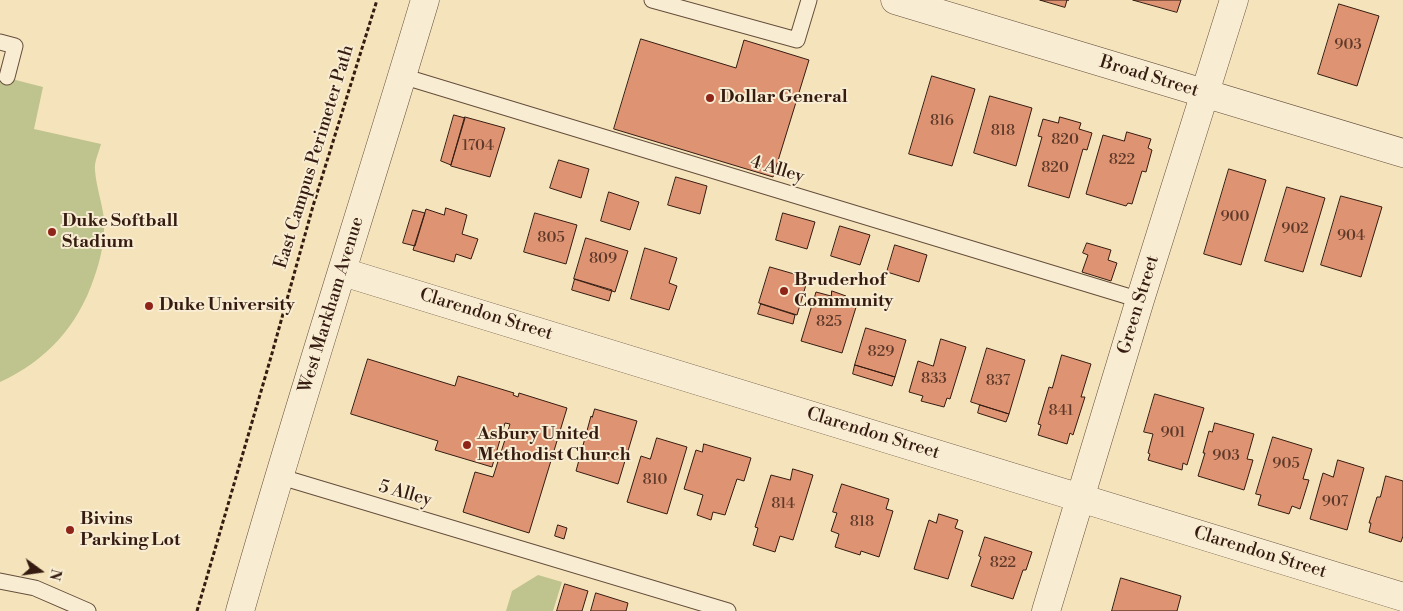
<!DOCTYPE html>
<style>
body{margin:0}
#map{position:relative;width:1403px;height:611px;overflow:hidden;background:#f5e4bb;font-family:"Libre Bodoni",serif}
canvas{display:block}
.north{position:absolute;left:15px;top:546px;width:50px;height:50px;-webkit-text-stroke:4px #f8edd3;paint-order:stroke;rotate:104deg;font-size:14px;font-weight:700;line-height:20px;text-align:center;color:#351b10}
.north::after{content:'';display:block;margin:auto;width:18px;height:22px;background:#351b10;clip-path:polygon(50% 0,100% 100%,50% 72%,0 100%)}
</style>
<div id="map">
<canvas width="1403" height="611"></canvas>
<div class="north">N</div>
</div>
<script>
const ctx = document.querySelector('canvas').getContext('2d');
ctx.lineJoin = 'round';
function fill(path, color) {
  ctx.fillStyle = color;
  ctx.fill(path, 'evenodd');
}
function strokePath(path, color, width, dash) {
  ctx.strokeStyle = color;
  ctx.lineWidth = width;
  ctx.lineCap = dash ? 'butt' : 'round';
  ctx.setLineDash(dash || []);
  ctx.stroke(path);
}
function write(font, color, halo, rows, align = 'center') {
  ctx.font = font + ' "Libre Bodoni",serif';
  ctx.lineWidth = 4;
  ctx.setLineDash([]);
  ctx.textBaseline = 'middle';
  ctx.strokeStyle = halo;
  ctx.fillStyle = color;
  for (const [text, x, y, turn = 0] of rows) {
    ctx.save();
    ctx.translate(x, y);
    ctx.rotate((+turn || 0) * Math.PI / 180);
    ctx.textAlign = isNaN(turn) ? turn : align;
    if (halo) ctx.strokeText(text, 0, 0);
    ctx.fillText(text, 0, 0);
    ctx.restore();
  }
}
const green = new Path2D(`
 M 0,76 L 43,87 L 34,129 L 101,144 C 99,152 94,162 95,170 C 96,186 102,202 104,219 C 105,239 101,259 94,278 C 78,326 46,361 0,382 Z
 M 538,575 L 562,582 L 553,611 L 506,611 L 512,591 Z`);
const building = new Path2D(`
 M 1040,0 L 1069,0 L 1067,0 L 1065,7 Z
 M 1133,0 L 1181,0 L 1177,12 Z
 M 1339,4 L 1379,16 L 1357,86 L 1318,74 Z
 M 641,39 L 736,68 L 744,40 L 809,60 L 773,177 L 614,129 Z
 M 932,76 L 975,89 L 952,166 L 909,154 Z
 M 990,96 L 1032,108 L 1016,166 L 974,153 Z
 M 454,115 L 465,118 L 451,165 L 441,161 Z
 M 465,117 L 505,128 L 490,177 L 451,166 Z
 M 1060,117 L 1081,123 L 1079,129 L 1092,133 L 1087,150 L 1083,149 L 1069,198 L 1028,186 L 1042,137 L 1038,136 L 1043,119 L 1058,123 Z
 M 1127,132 L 1151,139 L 1148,148 L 1152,150 L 1146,172 L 1142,171 L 1132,204 L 1128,203 L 1126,206 L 1086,194 L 1103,135 L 1124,141 Z
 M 559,160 L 589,169 L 581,198 L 550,188 Z
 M 1229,169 L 1266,180 L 1241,265 L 1204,254 Z
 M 676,177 L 707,186 L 700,214 L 668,205 Z
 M 1287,187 L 1325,198 L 1303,272 L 1265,261 Z
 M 609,192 L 639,202 L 630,230 L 601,221 Z
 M 1341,196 L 1382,207 L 1361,277 L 1321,265 Z
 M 446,208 L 467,215 L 462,234 L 478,239 L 471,259 L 456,254 L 454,262 L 413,250 L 426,209 L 444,215 Z
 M 413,210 L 425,213 L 415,246 L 403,243 Z
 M 535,213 L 577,225 L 566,264 L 524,252 Z
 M 783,213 L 815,222 L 807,249 L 776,240 Z
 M 840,226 L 870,235 L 860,265 L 831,256 Z
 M 586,238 L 628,251 L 615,292 L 574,279 Z
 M 1087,243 L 1111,250 L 1108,260 L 1117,263 L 1111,281 L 1082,272 L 1088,255 L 1083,253 Z
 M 895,245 L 927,255 L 919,282 L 887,272 Z
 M 645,248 L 677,258 L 669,283 L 677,286 L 669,310 L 631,299 Z
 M 770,267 L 808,278 L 797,315 L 759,303 Z
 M 575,279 L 612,290 L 609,301 L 572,290 Z
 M 832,291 L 846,296 L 845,301 L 857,304 L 842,353 L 801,341 L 816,292 L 831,296 Z
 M 761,304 L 795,315 L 793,324 L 758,314 Z
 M 866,328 L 906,340 L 895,377 L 855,365 Z
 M 941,339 L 966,347 L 950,399 L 947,398 L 944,407 L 921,401 L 923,396 L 909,392 L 918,361 L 933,366 Z
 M 987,348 L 1025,360 L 1009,414 L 971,402 Z
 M 1062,355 L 1091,364 L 1081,397 L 1085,397 L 1073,435 L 1070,433 L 1067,444 L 1038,435 L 1041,425 L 1038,424 L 1049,387 L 1052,388 Z
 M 368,359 L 455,386 L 458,376 L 514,393 L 513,395 L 518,397 L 519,393 L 567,408 L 529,533 L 463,512 L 475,472 L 493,477 L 510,424 L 505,423 L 492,467 L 435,450 L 438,441 L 351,414 Z
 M 855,365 L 895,377 L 892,386 L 853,374 Z
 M 1155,394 L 1204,408 L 1187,465 L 1183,463 L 1182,470 L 1148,460 L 1150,454 L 1148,453 L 1153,434 L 1144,432 Z
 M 980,405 L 1009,414 L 1006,422 L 978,413 Z
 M 595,409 L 637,421 L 618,484 L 576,471 L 591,416 L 592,417 Z
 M 1215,423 L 1254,434 L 1247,459 L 1253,460 L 1244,490 L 1198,476 L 1205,453 L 1203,453 L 1209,431 L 1212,432 Z
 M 1273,437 L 1312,449 L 1303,479 L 1309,480 L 1300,509 L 1292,506 L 1289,514 L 1258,505 L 1261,495 L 1256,494 Z
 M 657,438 L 687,447 L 667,514 L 627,502 L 641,456 L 650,459 Z
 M 704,444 L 751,458 L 744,481 L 737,479 L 725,515 L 713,512 L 711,520 L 697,515 L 703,495 L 684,489 L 696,450 L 702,452 Z
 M 1338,460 L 1364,468 L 1347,530 L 1310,519 L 1323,473 L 1333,477 Z
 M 793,469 L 813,475 L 793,540 L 780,536 L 775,552 L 753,545 L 758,528 L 755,527 L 771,475 L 790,480 Z
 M 1386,476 L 1403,481 L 1403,536 L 1401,542 L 1369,532 L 1371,523 L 1369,523 L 1377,497 L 1380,497 Z
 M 842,484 L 889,499 L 886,509 L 893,511 L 879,557 L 861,551 L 860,555 L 835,547 L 839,534 L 831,531 L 837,513 L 833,512 Z
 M 939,514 L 958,520 L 955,528 L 963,531 L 948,579 L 914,569 L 929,520 L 936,523 Z
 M 558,525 L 567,528 L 564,539 L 555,536 Z
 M 985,537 L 1032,552 L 1026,570 L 1023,570 L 1013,599 L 971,586 L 981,557 L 979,556 Z
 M 1121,578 L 1181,596 L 1177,611 L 1112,611 Z
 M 565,584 L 588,591 L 582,611 L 557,611 Z
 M 596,593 L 628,603 L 626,611 L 591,611 Z`);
const path = new Path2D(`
 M 197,611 L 271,357 L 313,206 L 377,0`);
const service = new Path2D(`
 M 652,0 L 797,40 L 809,0
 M 0,42 L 15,46 L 7,77
 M 402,76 L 1140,300
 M 278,476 L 728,611
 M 0,581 L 35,588 L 88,611`);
const minor = new Path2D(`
 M 343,272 L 1403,597
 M 1046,611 L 1140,300 L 1234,0`);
const tertiary = new Path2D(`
 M 895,0 L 1403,153
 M 240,611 C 298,406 364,204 425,0`);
const markers = [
 [710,98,5,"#8f2418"],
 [52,232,5,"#8f2418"],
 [784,291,5,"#8f2418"],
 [149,306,5,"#8f2418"],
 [467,445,5,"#8f2418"],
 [70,530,5,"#8f2418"]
];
const numberNames = [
 ["903",1348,45],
 ["816",942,121],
 ["818",1003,131],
 ["820",1065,140],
 ["1704",478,146],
 ["822",1122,160],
 ["820",1055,168],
 ["900",1235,217],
 ["902",1295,229],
 ["904",1351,236],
 ["805",551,238],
 ["809",603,259],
 ["825",829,322],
 ["829",881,352],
 ["833",934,379],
 ["837",998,381],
 ["841",1061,411],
 ["901",1173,433],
 ["903",1226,456],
 ["905",1286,464],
 ["810",655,480],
 ["907",1335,502],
 ["814",783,504],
 ["818",862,522],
 ["822",1003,563]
];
const streetNames = [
 ["Broad Street",1149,77,17],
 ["East Campus Perimeter Path",315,157,-73],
 ["4 Alley",777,170,17],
 ["West Markham Avenue",332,305,-73],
 ["Green Street",1139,305,-73],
 ["Clarendon Street",486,315,17],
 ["Clarendon Street",873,434,17],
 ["5 Alley",405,494,16],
 ["Clarendon Street",1260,553,17]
];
const poiNames = [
 ["Dollar General",720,98],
 ["Duke Softball",62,222],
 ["Stadium",62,243],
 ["Bruderhof",794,281],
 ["Community",794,302],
 ["Duke University",159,306],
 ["Asbury United",477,435],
 ["Methodist Church",477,456],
 ["Bivins",80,520],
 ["Parking Lot",80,541]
];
fill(green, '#bfc38d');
fill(building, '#de9473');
strokePath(building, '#351b10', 1);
strokePath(service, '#654d3b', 17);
strokePath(minor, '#654d3b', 29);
strokePath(tertiary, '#654d3b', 29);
strokePath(path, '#351b10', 3, [4, 2.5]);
strokePath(service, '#f8edd3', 15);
strokePath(minor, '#f8edd3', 28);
strokePath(tertiary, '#f8edd3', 28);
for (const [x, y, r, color] of markers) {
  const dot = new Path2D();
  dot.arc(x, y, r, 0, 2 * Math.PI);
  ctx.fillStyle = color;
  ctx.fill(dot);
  strokePath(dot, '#f8edd3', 2);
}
write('15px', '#5f3929', null, numberNames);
write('18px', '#351b10', '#f8edd3', streetNames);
write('bold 18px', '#351b10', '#f8edd3', poiNames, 'left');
</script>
